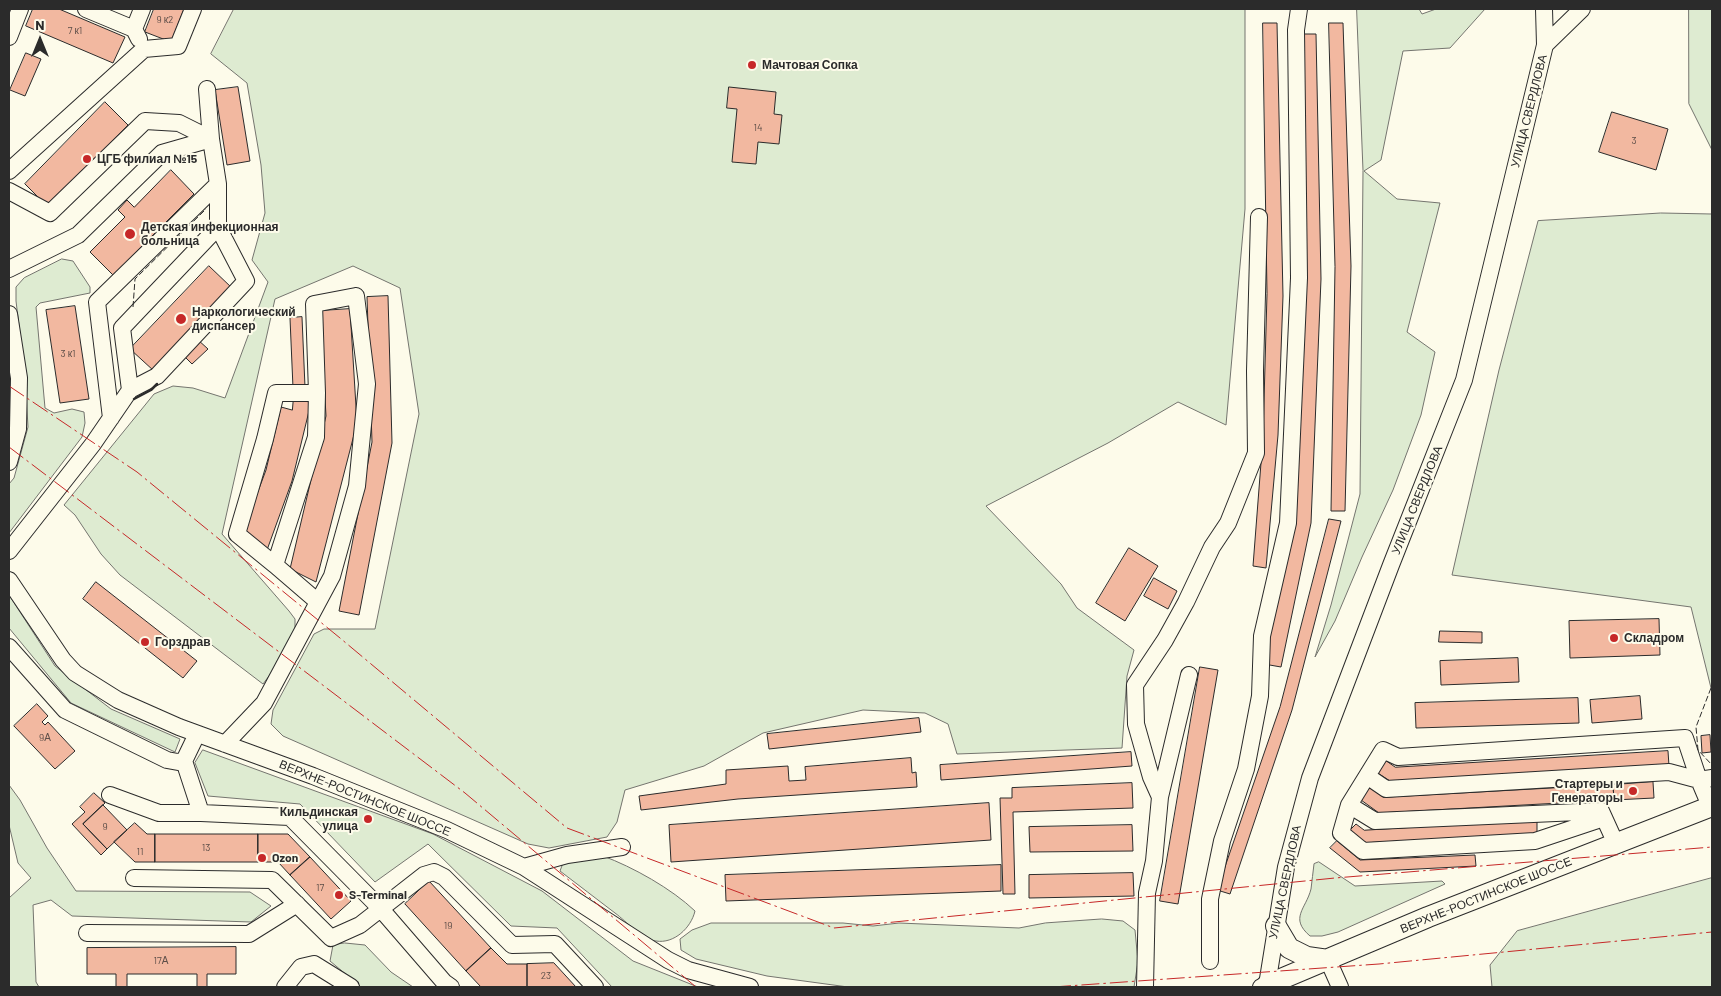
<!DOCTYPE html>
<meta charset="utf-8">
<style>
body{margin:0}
#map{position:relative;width:1721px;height:996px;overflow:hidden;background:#fdfbea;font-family:Barlow,sans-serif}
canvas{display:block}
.frame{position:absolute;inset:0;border:10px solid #2b2b2b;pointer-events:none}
.north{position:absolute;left:15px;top:15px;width:50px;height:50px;-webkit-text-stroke:4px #fdfbea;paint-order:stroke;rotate:0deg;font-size:14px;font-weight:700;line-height:20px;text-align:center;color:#2b2b2b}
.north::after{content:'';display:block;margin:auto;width:18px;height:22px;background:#2b2b2b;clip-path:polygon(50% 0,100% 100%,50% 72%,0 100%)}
</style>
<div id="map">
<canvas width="1721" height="996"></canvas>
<div class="frame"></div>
<div class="north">N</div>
</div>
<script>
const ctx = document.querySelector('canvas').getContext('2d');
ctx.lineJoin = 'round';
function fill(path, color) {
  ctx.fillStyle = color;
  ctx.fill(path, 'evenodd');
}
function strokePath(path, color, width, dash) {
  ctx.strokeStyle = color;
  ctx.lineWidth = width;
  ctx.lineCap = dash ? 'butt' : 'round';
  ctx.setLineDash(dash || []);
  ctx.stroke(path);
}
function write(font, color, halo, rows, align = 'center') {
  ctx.font = font + ' Barlow,sans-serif';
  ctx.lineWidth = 4;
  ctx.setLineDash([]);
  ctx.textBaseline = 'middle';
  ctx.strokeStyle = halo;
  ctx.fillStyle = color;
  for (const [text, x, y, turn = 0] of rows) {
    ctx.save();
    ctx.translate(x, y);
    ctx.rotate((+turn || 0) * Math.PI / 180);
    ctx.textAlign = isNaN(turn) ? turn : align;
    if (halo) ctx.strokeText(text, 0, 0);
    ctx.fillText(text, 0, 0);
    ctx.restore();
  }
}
const green = new Path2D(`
 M 234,9 L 1245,9 L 1245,209 L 1226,425 L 1178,402 L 1108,443 L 986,506 L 1061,584 L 1077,608 L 1134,650 L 1127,676 L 1122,748 L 957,754 L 948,724 L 925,713 L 863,710 L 763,733 L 704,766 L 625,790 L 617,822 L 607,837 L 549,848 L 528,844 L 283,736 L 271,724 L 273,710 L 314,634 L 324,629 L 375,629 L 419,414 L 400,288 L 353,266 L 275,299 L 222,534 L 289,611 L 295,619 L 295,629 L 278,664 L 263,684 L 120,575 L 101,554 L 75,515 L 64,505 L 154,394 L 173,386 L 193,388 L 225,398 L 268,282 L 252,260 L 265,213 L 261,165 L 247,83 L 211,54 Z
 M 1357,9 L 1419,9 L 1422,14 L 1436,9 L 1485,9 L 1450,48 L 1403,51 L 1381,160 L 1364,171 L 1397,199 L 1440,203 L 1407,332 L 1435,352 L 1421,415 L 1393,490 L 1362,557 L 1335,621 L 1315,657 L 1331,605 L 1360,494 L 1363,171 Z
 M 1689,9 L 1712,9 L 1712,150 L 1689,104 Z
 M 1661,213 L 1712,214 L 1712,688 L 1711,688 L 1691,607 L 1452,575 L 1499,370 L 1538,221 Z
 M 62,259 L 73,261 L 90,287 L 90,293 L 40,303 L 36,307 L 45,408 L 54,413 L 72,409 L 84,412 L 85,423 L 82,437 L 9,533 L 9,484 L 14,478 L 28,427 L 25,375 L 16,301 L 16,287 L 24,278 Z
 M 9,595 L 55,666 L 111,709 L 180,739 L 175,752 L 71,703 L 9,628 Z
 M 203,750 L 433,834 L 542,891 L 633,961 L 698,987 L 612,987 L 557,928 L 511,926 L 428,844 L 375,882 L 300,804 L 208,796 L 195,763 Z
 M 9,785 L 20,800 L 47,848 L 76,891 L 250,892 L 271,906 L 251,922 L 72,916 L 51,900 L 33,905 L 36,982 L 39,987 L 9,987 L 9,898 L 31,878 L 18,863 L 9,825 Z
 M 603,856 C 633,867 672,889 695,911 C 691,928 674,944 656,941 C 643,940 626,921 615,913 C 597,899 578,885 560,871 L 563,863 Z
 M 1319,862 L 1355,886 L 1442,881 L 1445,884 L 1338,932 L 1322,936 L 1310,936 C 1289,918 1306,909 1311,889 C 1312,881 1313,872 1314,864 Z
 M 1712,878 L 1712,987 L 1492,987 L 1490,965 L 1517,931 Z
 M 1102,919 L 1123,921 L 1135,930 L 1138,962 L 1134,987 L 848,987 L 767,976 L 696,959 L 681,950 L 680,939 L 692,930 L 711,923 L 843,923 L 873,926 L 899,923 L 1019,928 L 1045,923 Z
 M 345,943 L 365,945 L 391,972 L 413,987 L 361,987 L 330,961 L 333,945 Z`);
const building = new Path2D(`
 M 33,9 L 59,9 L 125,37 L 113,63 L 26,26 Z
 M 154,9 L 184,9 L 171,42 L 145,32 Z
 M 1263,23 L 1277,23 L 1283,296 L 1278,435 L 1266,568 L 1253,566 L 1263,437 L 1267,294 Z
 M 1329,23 L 1343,23 L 1351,266 L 1345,511 L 1331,511 L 1335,267 Z
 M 1301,34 L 1316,34 L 1321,279 L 1311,523 L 1281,667 L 1264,664 L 1295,515 Z
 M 26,53 L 41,59 L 25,96 L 10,90 Z
 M 238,87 L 250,161 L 227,165 L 215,90 Z
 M 729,87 L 776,92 L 774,114 L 782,115 L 779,144 L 758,142 L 756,164 L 732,162 L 737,109 L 727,108 Z
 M 105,102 L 128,125 L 48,207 L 25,184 Z
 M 1612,112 L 1668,129 L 1656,170 L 1599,152 Z
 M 171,170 L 194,194 L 113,275 L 90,252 L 125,217 L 118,210 L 127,200 L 134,207 Z
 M 209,266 L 232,288 L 154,371 L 130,349 Z
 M 388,296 L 392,443 L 359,615 L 339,611 L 372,442 L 367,297 Z
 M 75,306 L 89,399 L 60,403 L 46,310 Z
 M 350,309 L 357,423 L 316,582 L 290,569 L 326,416 L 320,311 Z
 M 302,317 L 305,387 L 293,388 L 290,318 Z
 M 197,339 L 208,349 L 192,364 L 182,354 Z
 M 294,396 L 308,396 L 309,411 L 292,481 L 267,550 L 242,534 L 266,470 L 281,407 L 292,410 Z
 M 1329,519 L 1341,521 L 1292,710 L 1230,894 L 1217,890 L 1280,707 Z
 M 1129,548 L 1158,566 L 1125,621 L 1096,603 Z
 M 1154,578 L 1177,591 L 1168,609 L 1144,596 Z
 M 96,582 L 197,661 L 183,678 L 83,599 Z
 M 1659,619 L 1660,655 L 1570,658 L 1569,621 Z
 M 1440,631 L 1482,632 L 1482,643 L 1439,642 Z
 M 1518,658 L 1519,682 L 1441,685 L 1440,661 Z
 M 1200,667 L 1218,670 L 1178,904 L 1160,901 Z
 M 1640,696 L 1642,719 L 1592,723 L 1590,700 Z
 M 1578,698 L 1579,723 L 1416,728 L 1415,703 Z
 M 37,704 L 48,716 L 42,722 L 45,725 L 48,722 L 75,751 L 55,769 L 14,726 Z
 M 919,718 L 921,732 L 769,749 L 767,734 Z
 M 1710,735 L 1711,752 L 1702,753 L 1701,736 Z
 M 1668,751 L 1669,766 L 1390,781 L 1376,772 L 1385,760 L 1395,767 Z
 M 1131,752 L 1132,766 L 941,780 L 940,765 Z
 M 911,758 L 912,773 L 916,772 L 917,787 L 738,799 L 641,810 L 639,796 L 726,784 L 726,770 L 788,766 L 789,781 L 806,780 L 805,767 Z
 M 1653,782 L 1654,798 L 1614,800 L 1613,785 Z
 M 1132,783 L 1133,808 L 1013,812 L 1015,894 L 1003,894 L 1000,798 L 1012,798 L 1012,788 Z
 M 1613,785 L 1614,800 L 1379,813 L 1361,800 L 1369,786 L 1383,797 Z
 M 94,793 L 105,803 L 83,824 L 107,849 L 101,855 L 72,824 L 85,812 L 80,807 Z
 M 989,803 L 991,840 L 671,862 L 669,825 Z
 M 103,805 L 127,830 L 107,849 L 83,824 Z
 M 1537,820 L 1537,834 L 1362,843 L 1348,832 L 1356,824 L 1364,830 Z
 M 135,823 L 147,834 L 155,834 L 155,862 L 135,862 L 114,842 Z
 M 1132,825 L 1133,851 L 1030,852 L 1029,827 Z
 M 155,834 L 258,834 L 258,862 L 155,862 Z
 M 258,834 L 288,834 L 310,857 L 290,875 L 278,862 L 258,862 Z
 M 1337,841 L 1360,860 L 1475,855 L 1476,866 L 1360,872 L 1330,848 Z
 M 310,857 L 351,901 L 331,919 L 290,875 Z
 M 1001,865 L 1001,891 L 726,901 L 725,875 Z
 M 1133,873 L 1134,896 L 1029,898 L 1029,875 Z
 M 429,881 L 491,948 L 466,971 L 405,904 Z
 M 236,947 L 236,974 L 207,974 L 207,987 L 197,987 L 197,974 L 127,974 L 127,987 L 116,987 L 116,974 L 87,974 L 87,948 Z
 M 491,948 L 507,964 L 527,964 L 527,987 L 481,987 L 466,971 Z
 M 554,963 L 576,987 L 527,987 L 527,964 Z`);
const minor = new Path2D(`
 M 86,9 L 134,29
 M 9,37 L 20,9
 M 139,39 L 134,29 L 142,9
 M 1545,45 L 1582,9
 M 9,171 L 144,49 L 178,46 L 193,9
 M 9,191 L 50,213 L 145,121 L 179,123 L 211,139 L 162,153 L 78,235 L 9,269
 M 9,314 L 19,378 L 18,429 L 9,462
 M 130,390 L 157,376 L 246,281 L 218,227
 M 111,418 L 97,302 L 218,184
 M 9,551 L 93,444 L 130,390 L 122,328 L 218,227 L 218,184 L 211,139 L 207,89
 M 275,565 L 237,534 L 265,439 L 276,393 L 317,393
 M 9,580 L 63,660 L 75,673 L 118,700 L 179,727 L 313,776 L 447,830 L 524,867 L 668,960 L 688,970 L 750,987
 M 9,647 L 65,710 L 167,760 L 178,762 L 184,761 L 197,734
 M 225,744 L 264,703 L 332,576 L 357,486 L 367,384 L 356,296 L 314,304 L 317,393 L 316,437 L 275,565 L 318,602
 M 184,761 L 201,813 L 290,817 L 380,908 L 444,982 L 451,987
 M 1367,776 L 1386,789 L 1669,772 L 1699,780 L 1710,806
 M 110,795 L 159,813 L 201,813
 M 1160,797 L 1151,777 L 1136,724 L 1135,685 L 1165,640 L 1186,602 L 1212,547 L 1228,523 L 1256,453 L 1255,371 L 1259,217
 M 1349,805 L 1375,821 L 1601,811 L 1616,844
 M 1604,818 L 1535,841 L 1363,851 L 1341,833 L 1349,805 L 1383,750 L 1398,757 L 1685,738 L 1699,780 L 1712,778
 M 524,867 L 567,855 L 622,847
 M 134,878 L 272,880 L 331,938 L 360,925 L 424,875 L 434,872 L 444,877 L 512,945 L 555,944 L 595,987
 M 87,933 L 249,934 L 297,904
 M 1328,960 L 1340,987
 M 1210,961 L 1210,899 L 1222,841 L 1246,769 L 1260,696 L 1262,636 L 1288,523 L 1299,278 L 1296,30 L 1299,9
 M 285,987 L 301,967 L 314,964 L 351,987
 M 1145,987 L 1147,893 L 1154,861 L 1160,797 L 1189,675
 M 1261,987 L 1267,985 L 1286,867 L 1310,778 L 1391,565 L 1464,380 L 1545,45 L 1544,9`);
const major = new Path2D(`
 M 1276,926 L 1289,948 L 1307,957 L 1328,960
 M 1266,987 L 1267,985 L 1428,917 L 1712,806`);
const fence = new Path2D(`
 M 133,307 L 135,279 L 206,209
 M 1711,688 L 1696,727 L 1698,750 L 1712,765`);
const wall = new Path2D(`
 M 134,399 L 151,390 L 157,384`);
const power = new Path2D(`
 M 9,386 L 137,472 L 340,638 L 567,828 L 834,928 L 1335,878 L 1712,847
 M 9,447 L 465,793 L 696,987
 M 1053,987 L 1379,964 L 1712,932`);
const markers = [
 [752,65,5,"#c62828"],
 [87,159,5,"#c62828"],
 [130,234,6,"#c62828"],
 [181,319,6,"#c62828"],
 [1614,638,5,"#c62828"],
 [145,642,5,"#c62828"],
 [1633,791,5,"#c62828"],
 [368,819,5,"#c62828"],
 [262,858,5,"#c62828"],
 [339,895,5,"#c62828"]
];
const numberNames = [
 ["9 к2",165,20],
 ["7 к1",75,31],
 ["14",758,128],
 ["3",1634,141],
 ["3 к1",68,354],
 ["9А",45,738],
 ["9",105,827],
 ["13",206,848],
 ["11",140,852],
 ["17",320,888],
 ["19",448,926],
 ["17А",161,961],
 ["23",546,976]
];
const poiNames = [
 ["Мачтовая Сопка",762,65],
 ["ЦГБ филиал №15",97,159],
 ["Детская инфекционная",141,227],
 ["больница",141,241],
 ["Наркологический",192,312],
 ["диспансер",192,326],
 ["Складром",1624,638],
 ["Горздрав",155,642],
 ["Стартеры и",1623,784,"right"],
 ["Генераторы",1623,798,"right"],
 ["Кильдинская",358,812,"right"],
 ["улица",358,826,"right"],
 ["Ozon",272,858],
 ["S-Terminal",349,895]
];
const streetNames = [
 ["УЛИЦА СВЕРДЛОВА",1529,111,-76],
 ["УЛИЦА СВЕРДЛОВА",1417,500,-68],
 ["ВЕРХНЕ-РОСТИНСКОЕ ШОССЕ",365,798,22],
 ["УЛИЦА СВЕРДЛОВА",1285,882,-78],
 ["ВЕРХНЕ-РОСТИНСКОЕ ШОССЕ",1486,895,-22]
];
fill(green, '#deebd1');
strokePath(green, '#74746e', 1);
fill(building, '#f2b8a0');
strokePath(building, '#2b2b2b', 1);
strokePath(minor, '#2b2b2b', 18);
strokePath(major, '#2b2b2b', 22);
strokePath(minor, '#fdfbea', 16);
strokePath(major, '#fdfbea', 20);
strokePath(fence, '#2b2b2b', 1, [6, 2.5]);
strokePath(wall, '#2b2b2b', 2.5);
strokePath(power, '#c62828', 1, [18, 4, 2.5, 4]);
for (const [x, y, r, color] of markers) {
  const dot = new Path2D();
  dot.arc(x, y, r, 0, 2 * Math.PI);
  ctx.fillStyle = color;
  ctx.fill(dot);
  strokePath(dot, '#fdfbea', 2);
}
write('10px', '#5d4e48', null, numberNames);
write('bold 12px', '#2b2b2b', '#fdfbea', poiNames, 'left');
write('12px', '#2b2b2b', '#fdfbea', streetNames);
</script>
